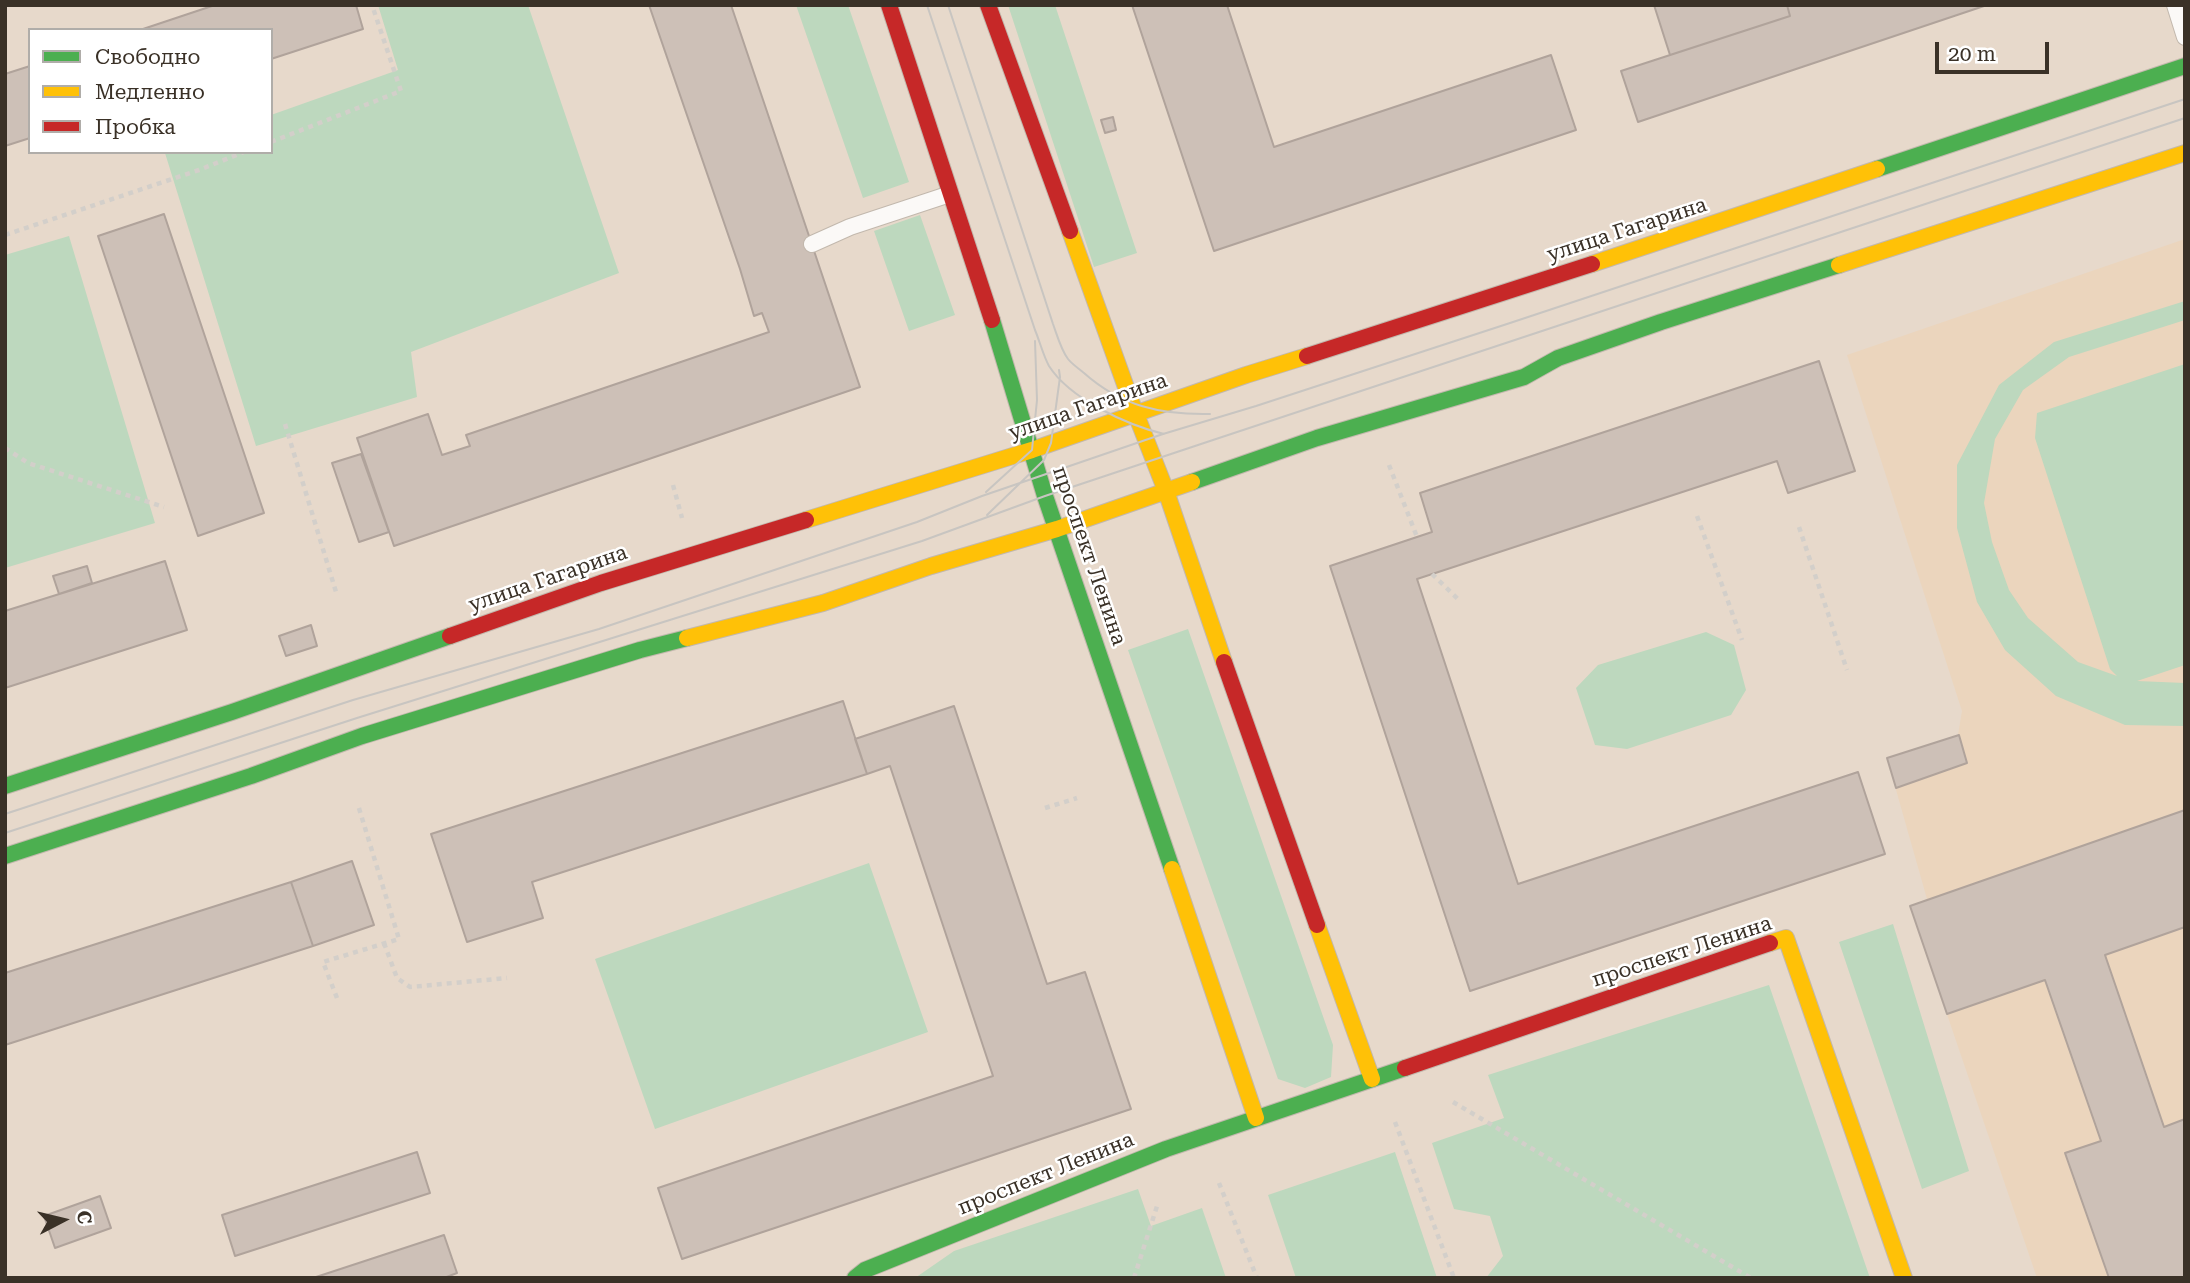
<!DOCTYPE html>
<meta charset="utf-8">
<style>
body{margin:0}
#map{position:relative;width:2190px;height:1283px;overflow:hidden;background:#e7d9cb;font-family:"Roboto Serif",serif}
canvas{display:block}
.frame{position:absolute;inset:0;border:7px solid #3a3127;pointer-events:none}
.legend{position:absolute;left:28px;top:28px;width:245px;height:126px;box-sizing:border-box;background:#fff;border:2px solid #b0ada9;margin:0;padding:9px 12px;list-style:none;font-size:21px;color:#3a3127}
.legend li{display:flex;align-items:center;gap:14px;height:35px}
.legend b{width:35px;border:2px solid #b0ada9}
.north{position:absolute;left:28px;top:1185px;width:70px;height:70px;-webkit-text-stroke:5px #fff;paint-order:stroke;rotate:83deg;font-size:19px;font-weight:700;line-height:28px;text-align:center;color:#3a3127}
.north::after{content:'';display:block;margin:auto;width:24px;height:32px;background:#3a3127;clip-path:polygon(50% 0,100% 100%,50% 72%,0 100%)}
.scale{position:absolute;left:1935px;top:42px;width:114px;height:32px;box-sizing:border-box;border:4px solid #3a3127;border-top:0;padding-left:9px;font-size:21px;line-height:24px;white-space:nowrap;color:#3a3127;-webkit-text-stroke:5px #fff;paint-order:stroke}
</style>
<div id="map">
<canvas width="2190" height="1283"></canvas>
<div class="frame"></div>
<ul class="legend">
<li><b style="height:9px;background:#4caf50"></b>Свободно</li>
<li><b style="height:9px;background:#ffc107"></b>Медленно</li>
<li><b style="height:9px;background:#c62828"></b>Пробка</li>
</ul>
<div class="north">С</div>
<div class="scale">20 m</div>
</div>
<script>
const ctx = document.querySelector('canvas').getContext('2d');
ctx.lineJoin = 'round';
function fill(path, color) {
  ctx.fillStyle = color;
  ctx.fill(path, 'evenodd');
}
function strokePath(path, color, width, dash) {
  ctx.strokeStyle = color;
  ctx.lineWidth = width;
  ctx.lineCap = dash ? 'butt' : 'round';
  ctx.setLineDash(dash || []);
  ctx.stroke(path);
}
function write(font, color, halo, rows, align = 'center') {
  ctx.font = font + ' "Roboto Serif",serif';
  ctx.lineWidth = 5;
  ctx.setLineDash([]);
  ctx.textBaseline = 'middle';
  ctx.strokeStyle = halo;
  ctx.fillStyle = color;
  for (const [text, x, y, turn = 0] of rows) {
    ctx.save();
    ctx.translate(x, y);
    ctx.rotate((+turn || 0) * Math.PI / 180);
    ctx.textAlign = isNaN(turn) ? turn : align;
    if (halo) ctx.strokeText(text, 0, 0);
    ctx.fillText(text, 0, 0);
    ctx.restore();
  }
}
const built = new Path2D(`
 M 2185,239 L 2185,1278 L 2037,1278 L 1910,906 L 1927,899 L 1887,758 L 1958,735 L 1962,711 L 1847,355 Z`);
const green = new Path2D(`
 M 378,5 L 528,5 L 619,273 L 411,352 L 417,397 L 256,446 L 165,153 L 271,152 L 271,115 L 398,70 Z
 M 796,5 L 848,5 L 909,182 L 863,198 Z
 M 1008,5 L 1055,5 L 1137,253 L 1094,267 Z
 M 920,215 L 955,315 L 909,331 L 874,231 Z
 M 69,236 L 155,523 L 5,568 L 5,255 Z
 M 2185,301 L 2185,320 L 2069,357 L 2023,390 L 1995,439 L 1984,503 L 1992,542 L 2009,590 L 2028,618 L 2078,662 L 2117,676 L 2110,669 L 2035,438 L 2037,413 L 2185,364 L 2185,665 L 2137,681 L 2185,683 L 2185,726 L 2125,725 L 2056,696 L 2005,650 L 1977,602 L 1957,528 L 1957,465 L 1999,385 L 2054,342 Z
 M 1188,629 L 1333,1045 L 1331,1077 L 1305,1088 L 1278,1079 L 1128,650 Z
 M 1706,632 L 1734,645 L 1746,690 L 1731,715 L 1627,749 L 1595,745 L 1576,688 L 1598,665 Z
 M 869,863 L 928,1032 L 655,1129 L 595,959 Z
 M 1893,924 L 1969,1171 L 1922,1189 L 1839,942 Z
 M 1769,985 L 1870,1278 L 1486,1278 L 1503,1256 L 1490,1216 L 1454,1209 L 1432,1143 L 1504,1118 L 1488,1075 Z
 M 1395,1152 L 1437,1278 L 1296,1278 L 1268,1195 Z
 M 1138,1189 L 1151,1226 L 1202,1208 L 1226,1278 L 915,1278 L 954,1251 Z`);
const building = new Path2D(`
 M 215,5 L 356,5 L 363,29 L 271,59 L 271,30 L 140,30 Z
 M 649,5 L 731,5 L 860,387 L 394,546 L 357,438 L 428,414 L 442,455 L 470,446 L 466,435 L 769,332 L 762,313 L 754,316 L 740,269 Z
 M 1132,5 L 1227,5 L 1274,147 L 1551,55 L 1576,130 L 1214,251 Z
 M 1654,5 L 1787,5 L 1790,16 L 1670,55 Z
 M 1787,5 L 1987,5 L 1638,122 L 1621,71 L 1790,16 Z
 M 30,66 L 30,138 L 5,146 L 5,74 Z
 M 1113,117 L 1116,130 L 1105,133 L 1101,120 Z
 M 164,214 L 264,513 L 198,536 L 98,236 Z
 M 1819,361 L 1855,471 L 1788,493 L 1777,461 L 1417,579 L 1518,884 L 1858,772 L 1885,854 L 1470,991 L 1330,566 L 1432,532 L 1420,493 Z
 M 361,454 L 389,532 L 359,542 L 332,463 Z
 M 165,561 L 187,630 L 5,688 L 5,611 Z
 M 87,566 L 92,583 L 59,594 L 53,576 Z
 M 311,625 L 317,646 L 286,656 L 279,636 Z
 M 843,701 L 867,774 L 532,882 L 543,918 L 467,942 L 431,834 Z
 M 954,706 L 1047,984 L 1085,972 L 1131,1109 L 682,1259 L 658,1188 L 993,1076 L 890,766 L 867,774 L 855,739 Z
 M 1959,735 L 1967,763 L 1896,788 L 1887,758 Z
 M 2185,810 L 2185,927 L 2105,955 L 2164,1127 L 2185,1119 L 2185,1278 L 2109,1278 L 2065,1153 L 2101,1141 L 2045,980 L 1947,1014 L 1910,906 Z
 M 352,861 L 374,925 L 313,946 L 291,882 Z
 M 291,882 L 313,946 L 5,1045 L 5,973 Z
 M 417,1152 L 430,1193 L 235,1256 L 222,1215 Z
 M 100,1196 L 111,1228 L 55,1248 L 44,1216 Z
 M 444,1235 L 457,1273 L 444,1278 L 313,1278 Z`);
const path = new Path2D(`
 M 271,142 L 401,91 L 372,5
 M 5,235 L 199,170 L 244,152
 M 285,424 L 336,592
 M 5,448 L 28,463 L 164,507
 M 1389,465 L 1417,537
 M 673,485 L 682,518
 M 1697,516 L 1742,640
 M 1799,527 L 1847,670
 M 1432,574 L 1458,599
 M 1045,808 L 1077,798
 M 384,943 L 397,978 L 410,987 L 507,978
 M 337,998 L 323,962 L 399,939 L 358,805
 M 1453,1102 L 1751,1278
 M 1395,1122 L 1454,1278
 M 1219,1183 L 1257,1278
 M 1134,1278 L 1158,1203`);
const lane = new Path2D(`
 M 2175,5 L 2185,37
 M 812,244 L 850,227 L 950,194`);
const fast = new Path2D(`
 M 1877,169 L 2185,66
 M 992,320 L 1045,496 L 1172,869
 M 1192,482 L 1317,438 L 1524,377 L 1558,358 L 1661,322 L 1839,265
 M 5,786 L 232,712 L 450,636
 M 5,856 L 251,776 L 362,736 L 640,650 L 687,638
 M 855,1278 L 865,1270 L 1166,1149 L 1405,1068`);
const slow = new Path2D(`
 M 1070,231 L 1132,404 L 1166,491 L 1224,662
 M 1592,264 L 1877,169
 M 1839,265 L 2185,153
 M 806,520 L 1032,450 L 1246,375 L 1307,356
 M 687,638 L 823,603 L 931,566 L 1057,529 L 1192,482
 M 1172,869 L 1256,1118
 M 1317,925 L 1372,1079
 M 1770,943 L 1786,938 L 1904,1278`);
const jam = new Path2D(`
 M 889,5 L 992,320
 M 988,5 L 1070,231
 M 1307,356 L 1592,264
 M 450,636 L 601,583 L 806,520
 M 1224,662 L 1317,925
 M 1405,1068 L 1770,943`);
const tram = new Path2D(`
 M 927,5 L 1035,330 C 1040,342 1043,355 1049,366 C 1070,399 1127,425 1164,434
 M 948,5 L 1053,324 C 1057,335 1061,350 1068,359 C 1072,364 1079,369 1084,373 C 1121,406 1161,415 1210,414
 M 986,492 L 1032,450 L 1037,400 L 1035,341
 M 987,515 L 1044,460 L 1051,443 L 1060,377 L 1059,370
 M 5,814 L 353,700 L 599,629 L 917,522 L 982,496 L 1163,434 L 1256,406 L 1507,324 L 2185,99
 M 5,833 L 357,718 L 922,541 L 1045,496 L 1216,439 L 2185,118`);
const streetNames = [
 ["улица Гагарина",1627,230,-18],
 ["улица Гагарина",1088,407,-19],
 ["проспект Ленина",1089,556,71],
 ["улица Гагарина",548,579,-19],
 ["проспект Ленина",1682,952,-18],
 ["проспект Ленина",1046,1174,-22]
];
fill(built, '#ebd5bd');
fill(green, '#bdd8be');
fill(building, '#cdc0b7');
strokePath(building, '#b0a39b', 2);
strokePath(lane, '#c2b8ad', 18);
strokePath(fast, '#c2b8ad', 18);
strokePath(slow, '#c2b8ad', 18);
strokePath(jam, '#c2b8ad', 18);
strokePath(path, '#d3cfca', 4.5, [5, 5]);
strokePath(lane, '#fbf9f7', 16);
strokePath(fast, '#4caf50', 16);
strokePath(slow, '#ffc107', 16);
strokePath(jam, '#c62828', 16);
strokePath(tram, '#c8c5c1', 2);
write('21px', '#3a3127', '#fff', streetNames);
</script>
